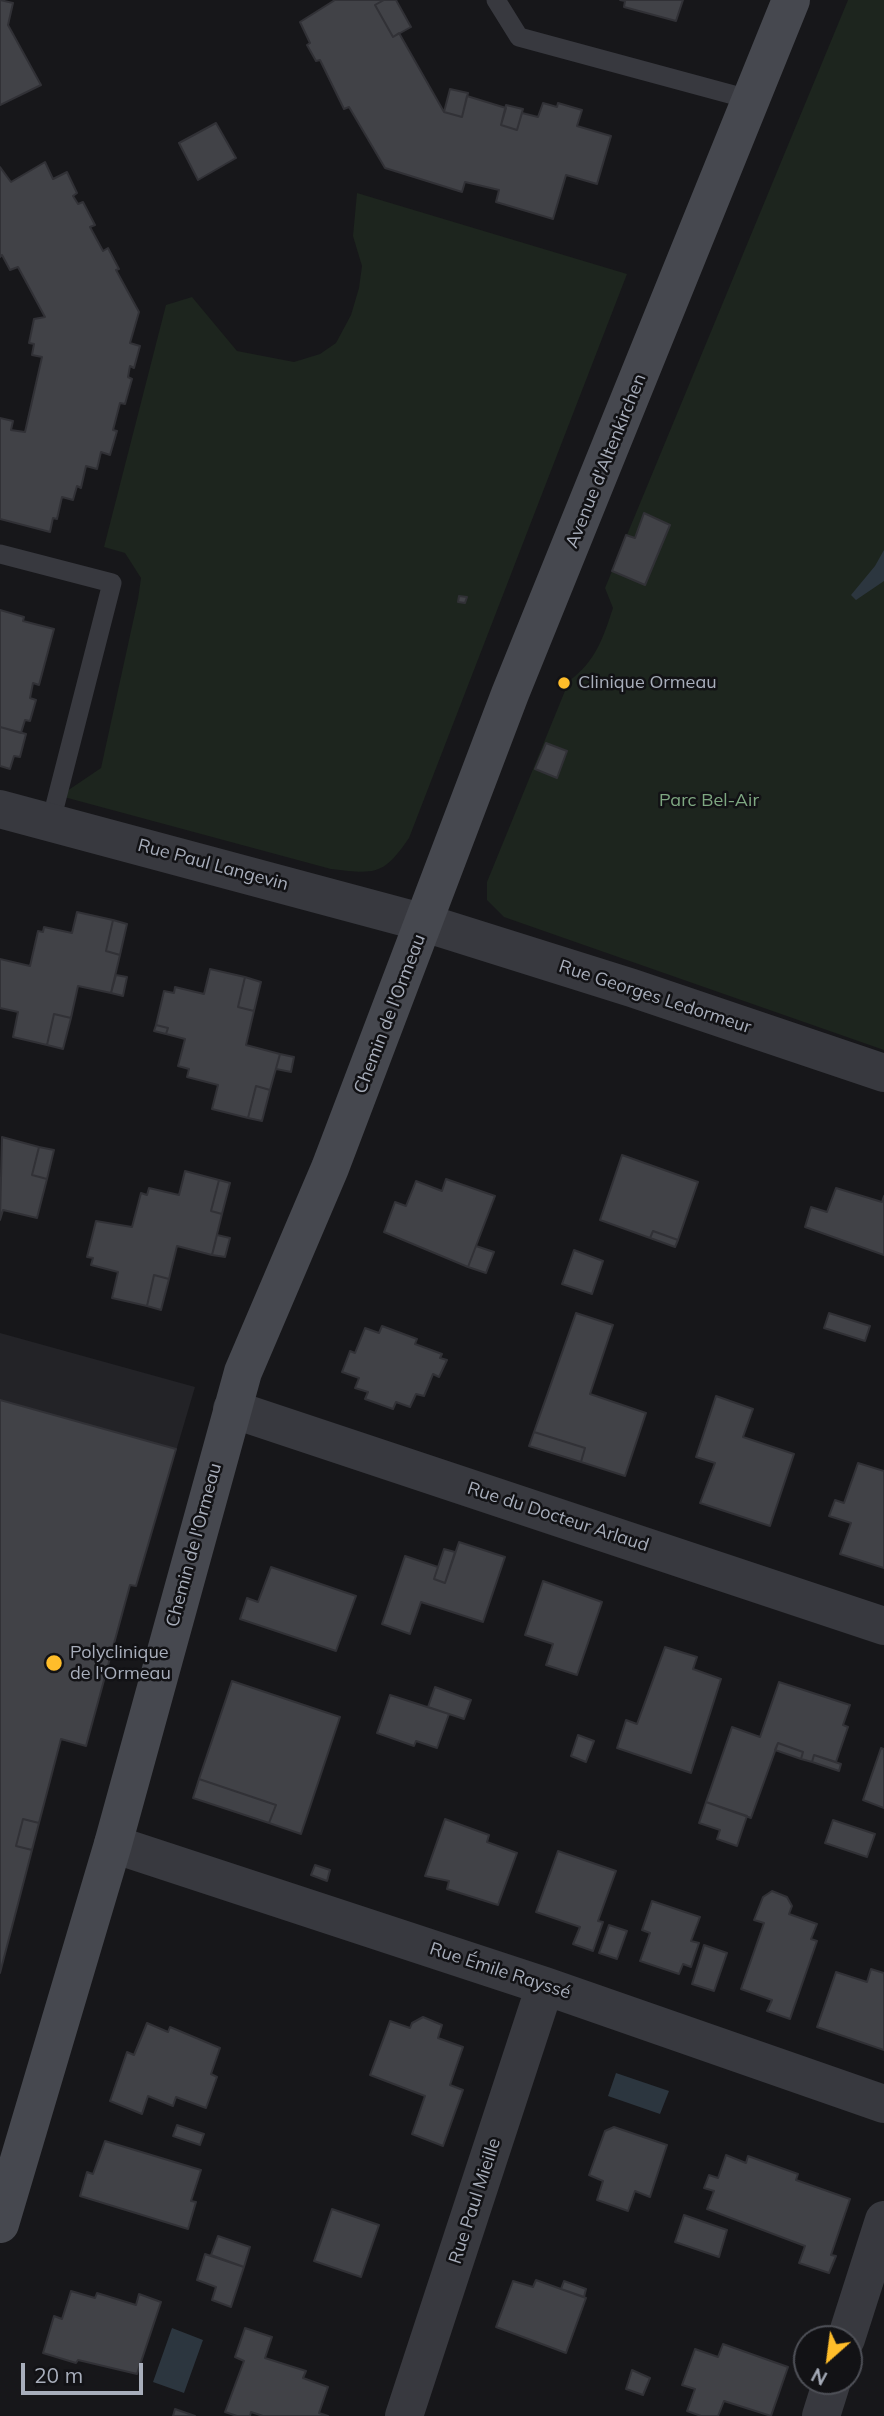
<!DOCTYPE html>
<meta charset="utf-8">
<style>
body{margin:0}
#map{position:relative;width:884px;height:2416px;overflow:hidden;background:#17171a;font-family:Mulish,sans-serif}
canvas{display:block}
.north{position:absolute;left:793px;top:2325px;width:70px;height:70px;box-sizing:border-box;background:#121215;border:2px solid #4e5057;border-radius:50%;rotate:208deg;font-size:19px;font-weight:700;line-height:28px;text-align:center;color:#a8aebb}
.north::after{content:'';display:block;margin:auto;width:24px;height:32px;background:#ffbd2a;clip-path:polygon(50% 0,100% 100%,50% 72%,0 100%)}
.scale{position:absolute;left:21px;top:2363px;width:122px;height:32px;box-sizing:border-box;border:4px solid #a8aebb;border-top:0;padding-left:9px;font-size:21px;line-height:24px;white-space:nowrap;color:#a8aebb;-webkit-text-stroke:5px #121215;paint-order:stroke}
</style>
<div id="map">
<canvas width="884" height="2416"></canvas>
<div class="north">N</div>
<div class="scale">20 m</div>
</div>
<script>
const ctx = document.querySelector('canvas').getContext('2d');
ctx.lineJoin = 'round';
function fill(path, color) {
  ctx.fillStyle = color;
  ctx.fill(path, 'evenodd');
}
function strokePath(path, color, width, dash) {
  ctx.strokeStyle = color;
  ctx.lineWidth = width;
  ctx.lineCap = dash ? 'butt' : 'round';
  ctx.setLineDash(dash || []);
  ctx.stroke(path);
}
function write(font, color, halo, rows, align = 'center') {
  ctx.font = font + ' Mulish,sans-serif';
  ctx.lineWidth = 5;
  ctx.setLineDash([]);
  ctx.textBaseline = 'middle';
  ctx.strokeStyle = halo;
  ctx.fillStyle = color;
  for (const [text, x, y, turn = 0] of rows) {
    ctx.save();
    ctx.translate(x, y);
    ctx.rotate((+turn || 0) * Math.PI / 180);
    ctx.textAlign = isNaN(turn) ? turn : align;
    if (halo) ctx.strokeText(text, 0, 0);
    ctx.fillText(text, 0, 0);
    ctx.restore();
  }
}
const built = new Path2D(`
 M 0,1333 L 195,1387 L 136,1586 L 130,1585 L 86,1746 L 61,1740 L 0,1973 Z`);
const green = new Path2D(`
 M 848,0 L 884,0 L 884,1050 L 504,917 L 487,900 L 487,882 L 569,681 C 596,661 603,638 613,608 L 605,588 Z
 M 357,193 L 627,274 L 409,838 C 383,876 375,874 331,869 L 64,797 L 67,791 L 101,768 L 138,599 L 141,578 L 125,553 L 104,547 L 166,305 L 192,297 L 237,351 L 294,362 L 320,354 L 336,343 L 351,315 L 359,288 L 362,266 L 353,236 Z`);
const water = new Path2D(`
 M 884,550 L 884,581 L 856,600 L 851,595 L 875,566 Z
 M 616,2073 L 669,2091 L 660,2114 L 608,2096 Z
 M 172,2328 L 203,2340 L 184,2393 L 153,2382 Z`);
const building = new Path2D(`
 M 0,0 L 13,3 L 8,25 L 41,85 L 0,105 Z
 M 384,0 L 375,5 L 393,37 L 399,33 L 444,112 L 462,117 L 467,96 L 506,108 L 501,125 L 517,130 L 522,113 L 538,117 L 543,103 L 557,107 L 558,103 L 582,110 L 577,126 L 611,136 L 597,184 L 566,175 L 553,219 L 496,202 L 499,190 L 465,182 L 462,192 L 385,168 L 349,107 L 344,109 L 320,60 L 316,61 L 307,45 L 310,43 L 300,22 L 335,0 Z
 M 384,0 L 396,0 L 411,27 L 393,37 L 375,5 Z
 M 620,0 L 683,0 L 676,21 L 624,7 L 625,1 Z
 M 450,89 L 468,93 L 462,117 L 444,112 Z
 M 506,105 L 523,109 L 517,130 L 501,125 Z
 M 216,123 L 236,158 L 198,180 L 179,143 Z
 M 45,162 L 53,179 L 67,172 L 77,193 L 73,196 L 78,204 L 83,202 L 95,225 L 90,227 L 103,251 L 108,248 L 119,269 L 116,270 L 139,312 L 130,343 L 140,346 L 134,368 L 130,366 L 128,377 L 132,379 L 125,404 L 120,403 L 113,430 L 117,431 L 110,455 L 101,452 L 97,469 L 86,466 L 81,488 L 77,486 L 73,500 L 62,497 L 57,519 L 53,518 L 50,532 L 0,519 L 0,418 L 13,421 L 11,430 L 25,432 L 42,357 L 32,355 L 34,344 L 29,343 L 34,319 L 45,317 L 18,267 L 10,270 L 2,255 L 0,257 L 0,167 L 11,182 Z
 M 644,513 L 670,525 L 645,585 L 612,571 L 626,535 L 635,538 Z
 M 459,596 L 467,597 L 465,603 L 458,602 Z
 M 0,610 L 24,617 L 23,621 L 54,629 L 39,685 L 33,683 L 30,698 L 36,700 L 30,721 L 25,720 L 21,733 L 0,727 Z
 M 0,727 L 26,734 L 20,757 L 14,756 L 10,769 L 0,766 Z
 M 546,743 L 567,751 L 557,778 L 535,769 Z
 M 77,912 L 113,920 L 106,951 L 120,955 L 111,993 L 78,986 L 71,1018 L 54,1014 L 47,1045 L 13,1037 L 18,1012 L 0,1008 L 0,959 L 30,966 L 38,931 L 43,932 L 44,927 L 72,933 Z
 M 113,920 L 127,924 L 120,955 L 106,951 Z
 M 210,969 L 245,977 L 238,1007 L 254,1011 L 246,1045 L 280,1054 L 270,1090 L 256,1086 L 248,1118 L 212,1109 L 218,1085 L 187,1077 L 189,1069 L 178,1066 L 185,1039 L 166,1034 L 168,1028 L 156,1025 L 164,991 L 174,993 L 175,987 L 204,994 Z
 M 116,975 L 127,977 L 123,996 L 111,993 Z
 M 245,977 L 261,982 L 254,1011 L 238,1007 Z
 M 54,1014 L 71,1018 L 63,1049 L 47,1045 Z
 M 156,1025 L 168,1028 L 166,1034 L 154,1031 Z
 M 280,1054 L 294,1057 L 291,1072 L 276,1069 Z
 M 256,1086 L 270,1090 L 262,1121 L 248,1118 Z
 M 2,1137 L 39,1147 L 32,1175 L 47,1179 L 37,1218 L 3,1210 L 0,1220 Z
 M 39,1147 L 54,1150 L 47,1179 L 32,1175 Z
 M 622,1155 L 698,1182 L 678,1240 L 653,1231 L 650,1238 L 600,1220 Z
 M 185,1171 L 219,1180 L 211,1211 L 222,1214 L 212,1255 L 177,1246 L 169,1279 L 154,1275 L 147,1306 L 112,1298 L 118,1272 L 91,1265 L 93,1258 L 87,1257 L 96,1221 L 132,1227 L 141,1193 L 147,1195 L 149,1188 L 179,1195 Z
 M 446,1179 L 495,1196 L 468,1267 L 384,1232 L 395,1202 L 406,1206 L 416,1181 L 442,1191 Z
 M 219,1180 L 230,1183 L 222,1214 L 211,1211 Z
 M 836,1188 L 882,1202 L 884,1196 L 884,1255 L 805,1227 L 811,1207 L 827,1212 Z
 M 653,1231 L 678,1240 L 675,1247 L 650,1238 Z
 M 217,1235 L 230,1238 L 225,1257 L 212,1255 Z
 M 476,1246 L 494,1252 L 486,1273 L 468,1267 Z
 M 574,1250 L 603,1261 L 592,1294 L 562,1284 Z
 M 154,1275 L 169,1279 L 161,1310 L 147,1306 Z
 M 576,1313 L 613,1325 L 590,1394 L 646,1413 L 625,1476 L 581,1462 L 585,1448 L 534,1432 Z
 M 829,1313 L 870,1326 L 865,1341 L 824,1328 Z
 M 382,1326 L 417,1339 L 415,1344 L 442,1354 L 440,1358 L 447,1360 L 439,1377 L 433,1374 L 424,1396 L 416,1394 L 410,1407 L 396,1402 L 393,1409 L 365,1399 L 368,1392 L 355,1388 L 359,1378 L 342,1372 L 350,1351 L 355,1353 L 365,1328 L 379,1333 Z
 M 716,1396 L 753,1409 L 743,1437 L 794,1454 L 770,1526 L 700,1503 L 715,1463 L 696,1457 Z
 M 0,1400 L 176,1449 L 136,1586 L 130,1585 L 86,1746 L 61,1739 L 39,1823 L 23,1819 L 16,1846 L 32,1850 L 0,1973 Z
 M 534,1432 L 585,1448 L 581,1462 L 529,1446 Z
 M 858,1463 L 884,1471 L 884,1568 L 840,1554 L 851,1523 L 829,1516 L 835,1500 L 844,1503 Z
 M 459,1542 L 505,1557 L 483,1622 L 421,1602 L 410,1634 L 382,1624 L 405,1556 L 438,1567 L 434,1579 L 445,1583 Z
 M 444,1549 L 455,1552 L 445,1583 L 434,1579 Z
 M 271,1567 L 356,1596 L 336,1651 L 240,1619 L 247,1598 L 258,1602 Z
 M 543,1581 L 602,1602 L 577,1675 L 546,1665 L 553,1644 L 525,1635 Z
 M 665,1647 L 697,1657 L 693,1669 L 721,1679 L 691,1773 L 617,1748 L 626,1720 L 637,1724 Z
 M 232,1681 L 340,1717 L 301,1834 L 269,1823 L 276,1805 L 199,1779 Z
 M 779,1682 L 850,1705 L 843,1725 L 848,1727 L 836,1762 L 814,1755 L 812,1762 L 801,1759 L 803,1752 L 778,1743 L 751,1818 L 706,1802 L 732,1727 L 760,1737 Z
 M 435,1687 L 471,1700 L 464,1719 L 428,1707 Z
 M 390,1695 L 449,1714 L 437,1748 L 416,1741 L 414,1746 L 377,1733 Z
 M 578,1735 L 594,1741 L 586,1762 L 571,1756 Z
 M 778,1743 L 803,1752 L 801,1759 L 775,1750 Z
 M 881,1748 L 884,1749 L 884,1808 L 863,1800 Z
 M 814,1755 L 841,1764 L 839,1771 L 812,1762 Z
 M 199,1779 L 276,1805 L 269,1823 L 193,1798 Z
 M 706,1802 L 747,1816 L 737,1846 L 717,1839 L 720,1830 L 699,1823 Z
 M 23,1819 L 39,1823 L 32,1850 L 16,1846 Z
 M 445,1819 L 489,1835 L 487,1842 L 517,1853 L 498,1905 L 447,1889 L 449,1881 L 425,1876 Z
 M 833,1820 L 875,1834 L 867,1857 L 825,1843 Z
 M 558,1851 L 616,1871 L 598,1921 L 603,1922 L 593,1951 L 573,1944 L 580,1927 L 536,1912 Z
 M 315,1865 L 330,1870 L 327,1881 L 311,1875 Z
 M 772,1891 L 787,1897 L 792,1906 L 789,1914 L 817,1924 L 811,1939 L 817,1941 L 790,2019 L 767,2011 L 772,2000 L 741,1989 L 764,1923 L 754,1920 L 763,1897 Z
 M 652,1901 L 700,1917 L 691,1941 L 699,1943 L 691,1967 L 683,1964 L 679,1974 L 640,1961 L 650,1933 L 642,1930 Z
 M 609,1925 L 627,1931 L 617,1959 L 599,1953 Z
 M 704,1945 L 727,1953 L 714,1991 L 692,1984 Z
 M 871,1969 L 884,1973 L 884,2050 L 817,2027 L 836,1972 L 867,1982 Z
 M 423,2017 L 442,2025 L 438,2038 L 463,2047 L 450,2085 L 463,2090 L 443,2146 L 412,2134 L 425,2096 L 370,2075 L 390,2021 L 410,2028 L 412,2023 Z
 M 147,2023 L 168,2032 L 170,2027 L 220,2048 L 211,2074 L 217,2077 L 206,2108 L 176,2097 L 173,2106 L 148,2096 L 142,2114 L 110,2101 L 127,2052 L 134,2055 Z
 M 177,2125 L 204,2134 L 200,2145 L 173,2136 Z
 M 614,2127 L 667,2145 L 650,2197 L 635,2191 L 628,2211 L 597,2200 L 603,2181 L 589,2175 L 605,2131 Z
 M 105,2141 L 201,2170 L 191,2201 L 196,2202 L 188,2229 L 80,2196 L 87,2172 L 93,2174 Z
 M 726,2155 L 746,2163 L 748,2156 L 798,2174 L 796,2180 L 850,2199 L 831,2255 L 836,2256 L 829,2273 L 799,2263 L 805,2246 L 707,2209 L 714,2191 L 704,2188 L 709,2175 L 718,2178 Z
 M 332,2209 L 379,2225 L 361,2277 L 314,2261 Z
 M 684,2215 L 727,2230 L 719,2257 L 675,2242 Z
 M 218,2236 L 250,2247 L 244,2267 L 211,2255 Z
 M 205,2254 L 244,2267 L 231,2307 L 212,2300 L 216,2287 L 197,2280 Z
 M 536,2280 L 586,2298 L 566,2353 L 496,2327 L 513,2281 L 533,2287 Z
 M 564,2281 L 586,2289 L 584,2297 L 561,2289 Z
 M 71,2291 L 95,2298 L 97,2293 L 136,2305 L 139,2294 L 161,2302 L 137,2374 L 78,2360 L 76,2363 L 43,2353 L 54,2316 L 62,2319 Z
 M 245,2328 L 272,2337 L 265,2358 L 306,2371 L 303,2378 L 328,2387 L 319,2413 L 328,2416 L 263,2416 L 251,2412 L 250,2416 L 237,2416 L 225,2412 L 244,2361 L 235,2357 Z
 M 723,2344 L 788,2367 L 771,2416 L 724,2401 L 718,2416 L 701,2416 L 687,2411 L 695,2389 L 682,2385 L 695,2349 L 718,2357 Z
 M 632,2370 L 650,2378 L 643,2395 L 626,2389 Z
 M 175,2409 L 195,2416 L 173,2416 Z`);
const lane = new Path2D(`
 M 496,0 L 519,37 L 752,100
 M 0,554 L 112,583 L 51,821`);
const street = new Path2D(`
 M 0,809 L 425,923 L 632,988 L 884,1073
 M 232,1409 L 884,1626
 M 113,1844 L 545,1986 L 884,2104
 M 846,2339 L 884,2220
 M 404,2416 L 545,1986
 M 821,2416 L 832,2381`);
const secondary = new Path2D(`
 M 0,2224 L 113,1844 L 243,1372 L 330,1168 L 510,694 L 791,0`);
const markers = [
 [564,683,7,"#ffbd2a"],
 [54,1663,9,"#ffbd2a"]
];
const streetNames = [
 ["Avenue d'Altenkirchen",606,461,-68],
 ["Rue Paul Langevin",213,865,15],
 ["Rue Georges Ledormeur",655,997,18],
 ["Chemin de l'Ormeau",390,1014,-69],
 ["Rue du Docteur Arlaud",558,1517,18],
 ["Chemin de l'Ormeau",194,1545,-75],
 ["Rue Émile Rayssé",500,1971,18],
 ["Rue Paul Mieille",475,2201,-72]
];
const poiNames = [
 ["Clinique Ormeau",578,683],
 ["Polyclinique",70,1653],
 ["de l'Ormeau",70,1674]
];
const parkNames = [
 ["Parc Bel-Air",709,801]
];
fill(built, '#232327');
fill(green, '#1d251e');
fill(water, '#2c363f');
fill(building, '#414247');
strokePath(building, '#313136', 2);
strokePath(lane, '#38393f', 19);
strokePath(street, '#38393f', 38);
strokePath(secondary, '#46484f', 38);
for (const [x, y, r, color] of markers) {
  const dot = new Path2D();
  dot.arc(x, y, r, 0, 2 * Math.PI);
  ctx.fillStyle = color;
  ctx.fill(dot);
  strokePath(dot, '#121215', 2.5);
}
write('18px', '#a8aebb', '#121215', streetNames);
write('18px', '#a8aebb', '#121215', poiNames, 'left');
write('18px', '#7ea781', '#121215', parkNames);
</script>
